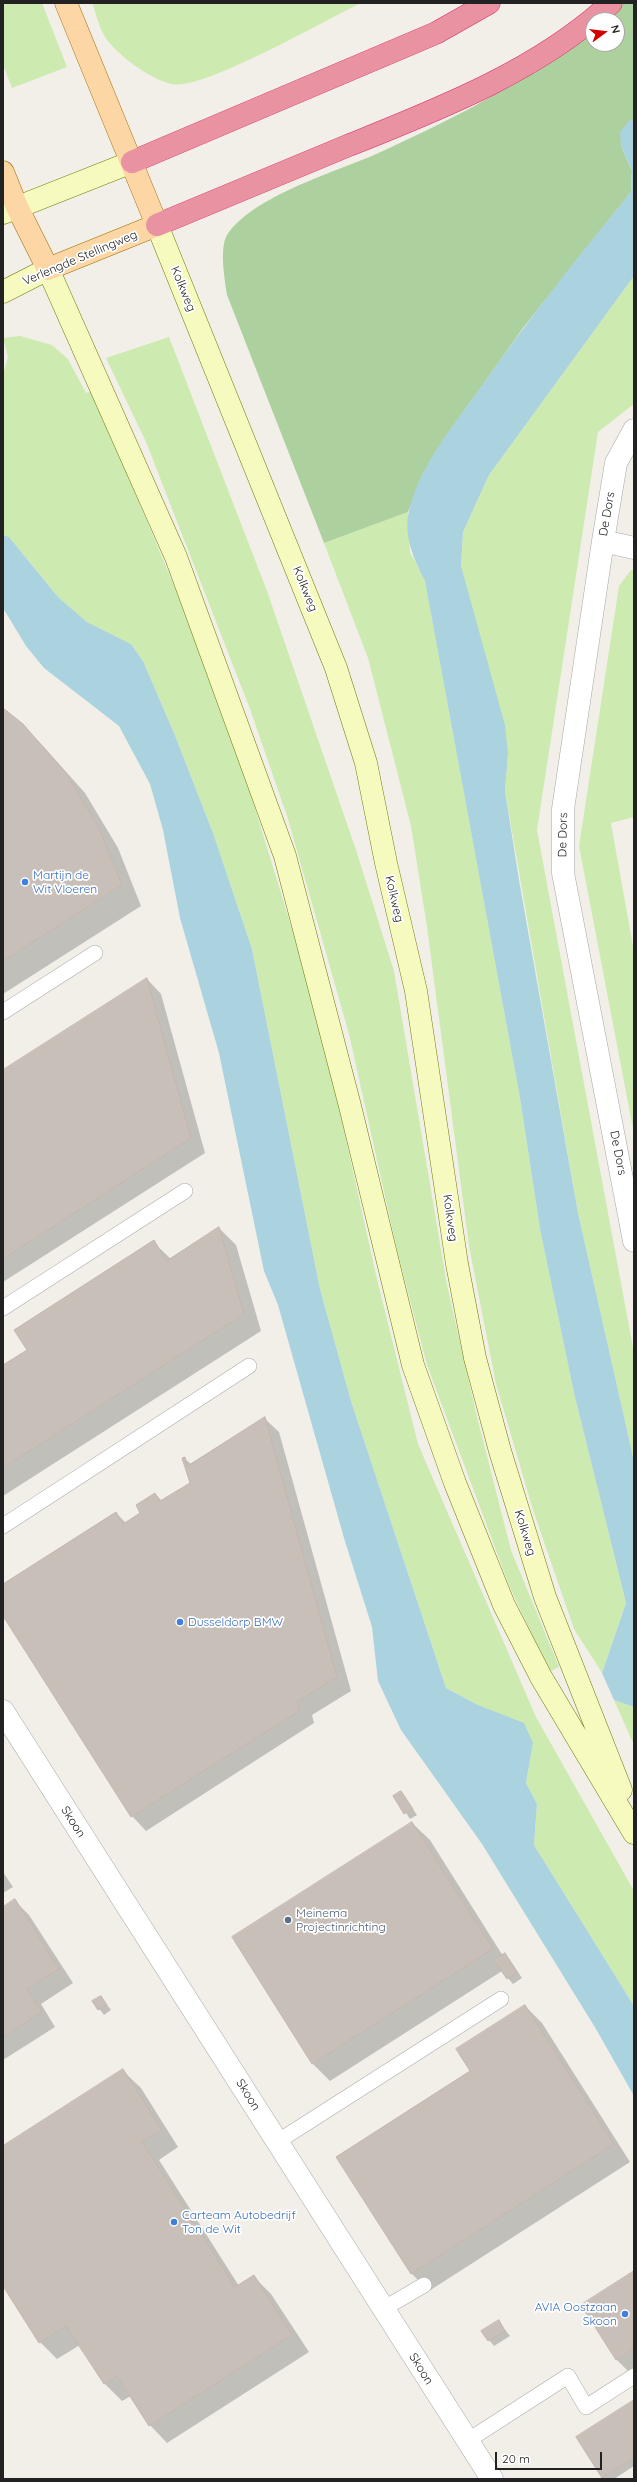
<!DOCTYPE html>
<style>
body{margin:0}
#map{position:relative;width:637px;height:2482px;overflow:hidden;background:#f2efe9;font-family:Quicksand,sans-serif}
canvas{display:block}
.frame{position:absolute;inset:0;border:4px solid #222;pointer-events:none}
.north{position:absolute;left:585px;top:12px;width:40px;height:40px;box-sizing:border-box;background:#fff;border:1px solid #a7a7a7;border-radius:50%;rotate:75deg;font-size:11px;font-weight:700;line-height:16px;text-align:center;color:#222}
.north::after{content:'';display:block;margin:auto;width:14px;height:18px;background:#d40000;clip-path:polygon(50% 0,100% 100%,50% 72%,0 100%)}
.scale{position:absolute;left:495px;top:2452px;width:107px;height:18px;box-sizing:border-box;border:2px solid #222;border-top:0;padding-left:5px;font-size:12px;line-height:14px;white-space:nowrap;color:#222;-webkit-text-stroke:3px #fff;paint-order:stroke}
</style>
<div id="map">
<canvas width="637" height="2482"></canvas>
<div class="frame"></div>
<div class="north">N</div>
<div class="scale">20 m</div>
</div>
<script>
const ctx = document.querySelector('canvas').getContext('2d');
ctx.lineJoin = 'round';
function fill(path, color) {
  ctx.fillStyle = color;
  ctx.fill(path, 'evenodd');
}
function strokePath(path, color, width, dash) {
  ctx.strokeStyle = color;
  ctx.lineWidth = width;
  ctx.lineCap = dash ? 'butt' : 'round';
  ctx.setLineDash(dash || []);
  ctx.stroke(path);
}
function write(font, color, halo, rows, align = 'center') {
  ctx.font = font + ' Quicksand,sans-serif';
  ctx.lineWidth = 3.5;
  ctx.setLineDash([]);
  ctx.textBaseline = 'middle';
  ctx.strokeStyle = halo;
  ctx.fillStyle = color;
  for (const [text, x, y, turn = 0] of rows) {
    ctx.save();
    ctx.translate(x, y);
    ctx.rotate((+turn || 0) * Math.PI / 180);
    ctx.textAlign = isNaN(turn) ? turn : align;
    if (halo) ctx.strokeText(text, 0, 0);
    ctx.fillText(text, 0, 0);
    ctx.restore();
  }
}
const grass = new Path2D(`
 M 3,3 L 42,3 L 67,67 L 12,88 L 3,65 Z
 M 92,3 L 361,3 C 327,19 201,92 171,84 C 150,79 117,55 105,37 C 99,27 96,14 92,3 Z
 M 634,276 L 634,404 L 598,432 L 537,830 L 634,1353 L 634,1461 L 578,1213 L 505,791 L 508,754 L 461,567 L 463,532 L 489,475 Z
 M 20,336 L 52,345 L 68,359 L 86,393 L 92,391 L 181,602 L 248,785 L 319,1018 L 376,1275 L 418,1444 L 536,1717 L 634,1891 L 634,2006 L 534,1845 L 537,1804 L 526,1783 L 533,1743 L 478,1705 L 446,1688 L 351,1401 L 320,1289 L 252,949 L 213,833 L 174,733 L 143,661 L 131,644 L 87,622 L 58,597 L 9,537 L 3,535 L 3,375 L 8,357 L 3,338 Z
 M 169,337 L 267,591 L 356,850 L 394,971 L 447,1285 L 477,1417 L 511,1550 L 559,1667 L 549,1672 L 509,1585 L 427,1365 L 397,1250 L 349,1034 L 288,819 L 250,709 L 146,442 L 106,358 Z
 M 408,512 L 410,552 L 425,580 L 520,1098 L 540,1229 L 574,1393 L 626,1603 L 602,1673 L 574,1629 L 533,1510 L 496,1384 L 469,1246 L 427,927 L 411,826 L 368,658 L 324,543 Z
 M 631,570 L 634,570 L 634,817 L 611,823 L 634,952 L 634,1134 L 579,846 L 619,586 Z
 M 614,1700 L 634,1707 L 634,1745 Z`);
const forest = new Path2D(`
 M 624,3 L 634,3 L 634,120 L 630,120 L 621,146 L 632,171 L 631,192 L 523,328 L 462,414 L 422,475 L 408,512 L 324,543 L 227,295 C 225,281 219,248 227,235 C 252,197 332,173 374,155 C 409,139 445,122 478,104 C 518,82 555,56 593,30 L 593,44 L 617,44 L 617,20 L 608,20 Z`);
const water = new Path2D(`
 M 630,120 L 634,120 L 634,276 L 489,475 L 463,532 L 461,566 L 505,725 L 508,754 L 505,791 L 519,880 L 578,1213 L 634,1461 L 634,1707 L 614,1700 L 602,1673 L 626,1603 L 574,1393 L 540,1229 L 520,1098 L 425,581 C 414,560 403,535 409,511 C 419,467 452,427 478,391 C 526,323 577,257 631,192 L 632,171 L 621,146 L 620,132 Z
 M 3,535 L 9,537 L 58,597 L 87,622 L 131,644 L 143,661 L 174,733 L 213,833 L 252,949 L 320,1289 L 351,1401 L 446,1688 L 478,1705 L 524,1723 L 533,1743 L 526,1783 L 537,1804 L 534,1845 L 634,2006 L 634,2096 L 596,2029 L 482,1844 L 401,1730 L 378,1681 L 372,1627 L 344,1538 L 278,1305 L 264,1271 L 219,1053 L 180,918 L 163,830 L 150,784 L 119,726 L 44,668 L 26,646 L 3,608 Z`);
const shadow = new Path2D(`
 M 3,710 L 43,746 L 85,793 L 118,848 L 141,906 L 3,994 Z
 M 147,979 L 161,994 L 205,1153 L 3,1282 L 3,1072 Z
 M 219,1228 L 236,1245 L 261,1331 L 3,1496 L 3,1366 L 28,1350 L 153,1242 L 171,1259 Z
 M 264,1418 L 279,1432 L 351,1691 L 312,1715 L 314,1723 L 146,1831 L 132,1816 L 3,1614 L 3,1586 L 116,1513 L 126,1523 L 141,1514 L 155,1494 L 162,1501 L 191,1483 L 184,1458 L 191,1464 Z
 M 401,1792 L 417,1815 L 410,1819 L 395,1796 Z
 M 412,1823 L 430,1840 L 503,1956 L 505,1954 L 510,1960 L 522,1978 L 513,1984 L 502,1971 L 330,2081 L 313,2064 L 233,1938 Z
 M 3,1872 L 13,1887 L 3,1893 Z
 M 15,1901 L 29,1915 L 73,1983 L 41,2004 L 55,2027 L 3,2060 L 3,1908 Z
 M 101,1997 L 111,2010 L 104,2015 L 94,2002 Z
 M 525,2006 L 542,2023 L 630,2162 L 429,2291 L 412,2274 L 337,2157 L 471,2071 Z
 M 123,2071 L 141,2088 L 178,2147 L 159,2160 L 239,2286 L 254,2277 L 271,2294 L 309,2352 L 167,2443 L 150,2425 L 131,2396 L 122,2401 L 105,2384 L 80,2345 L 57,2359 L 40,2342 L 5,2287 L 3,2289 L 3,2147 Z
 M 634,2272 L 634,2373 L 631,2374 L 617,2360 L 583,2305 Z
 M 499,2322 L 510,2336 L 494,2346 L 483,2332 Z
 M 634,2401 L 634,2466 L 614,2479 L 604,2479 L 577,2438 Z`);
const building = new Path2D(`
 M 3,708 L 23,724 L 65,772 L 98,826 L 122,885 L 3,961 Z
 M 147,978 L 191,1138 L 3,1259 L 3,1070 Z
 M 219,1227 L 244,1314 L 3,1468 L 3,1365 L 27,1350 L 14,1330 L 154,1240 L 166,1261 Z
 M 265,1417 L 337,1677 L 298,1701 L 299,1711 L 131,1817 L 3,1616 L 3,1584 L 116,1512 L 123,1524 L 140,1513 L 136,1505 L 155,1493 L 160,1501 L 190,1483 L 182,1458 L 185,1457 L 187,1466 Z
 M 401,1791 L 413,1809 L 404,1814 L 393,1796 Z
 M 412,1822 L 493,1949 L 312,2064 L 232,1937 Z
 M 15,1899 L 59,1969 L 27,1989 L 42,2012 L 3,2037 L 3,1907 Z
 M 505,1953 L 517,1972 L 507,1979 L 494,1960 Z
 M 101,1996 L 107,2005 L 98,2010 L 92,2001 Z
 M 525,2005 L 614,2144 L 411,2274 L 336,2157 L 470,2071 L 456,2049 Z
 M 123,2069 L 162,2130 L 142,2142 L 235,2287 L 254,2275 L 292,2335 L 149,2426 L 117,2376 L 104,2384 L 66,2326 L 39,2343 L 3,2286 L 3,2146 Z
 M 634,2271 L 634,2349 L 616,2360 L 581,2305 Z
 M 499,2320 L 505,2331 L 488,2341 L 481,2331 Z
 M 634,2400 L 634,2458 L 602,2478 L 576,2437 Z`);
const lane = new Path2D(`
 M 3,1012 L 95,953
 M 3,1308 L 185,1191
 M 3,1526 L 249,1366
 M 277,2142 L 501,1999
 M 383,2309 L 424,2285
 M 467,2441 L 568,2376 L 586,2407 L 634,2376`);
const street = new Path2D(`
 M 634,430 L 616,463 L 603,541 L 563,809 L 563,873 L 634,1241
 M 603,541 L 634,548
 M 3,1711 L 492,2479`);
const secondary = new Path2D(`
 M 3,213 L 132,162
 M 157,225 L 336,668 L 366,763 L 386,863 L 416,991 L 457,1264 L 475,1358 L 500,1451 L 545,1597 L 621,1790
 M 3,292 L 48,269 L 176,557 L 285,856 L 350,1106 L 413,1365 L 455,1483 L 504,1605 L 541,1677 L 634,1833`);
const primary = new Path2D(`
 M 3,172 L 17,207 L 48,269 L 157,225 L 66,3`);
const highway = new Path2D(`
 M 132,162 L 436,33 L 489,3
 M 157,225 C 220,199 283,172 347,146 C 437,110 540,70 611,3`);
const markers = [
 [25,882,4,"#3f7fe0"],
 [180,1622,4,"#3f7fe0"],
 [288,1920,4,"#5c6f8a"],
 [174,2222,4,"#3f7fe0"],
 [625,2314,4,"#3f7fe0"]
];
const streetNames = [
 ["Verlengde Stellingweg",80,258,-23],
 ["Kolkweg",183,289,68],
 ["De Dors",607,514,-80],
 ["Kolkweg",305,589,68],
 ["De Dors",563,835,-89],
 ["Kolkweg",394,899,77],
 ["De Dors",618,1153,79],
 ["Kolkweg",450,1218,82],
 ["Kolkweg",525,1533,73],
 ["Skoon",73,1822,57],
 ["Skoon",248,2095,58],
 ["Skoon",421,2369,58]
];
const shopNames = [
 ["Martijn de",33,875],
 ["Wit Vloeren",33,889],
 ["Dusseldorp BMW",188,1622],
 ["Carteam Autobedrijf",182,2215],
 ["Ton de Wit",182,2229],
 ["AVIA Oostzaan",617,2307,"right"],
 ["Skoon",617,2321,"right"]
];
const serviceNames = [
 ["Meinema",296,1913],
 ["Projectinrichting",296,1927]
];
fill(grass, '#cdebb0');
fill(forest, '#add19e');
fill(water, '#aad3df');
fill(shadow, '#0003');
fill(building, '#c7bfb8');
strokePath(building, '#c4b6ab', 1);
strokePath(lane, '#a9a9a9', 16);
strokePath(street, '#a9a9a9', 23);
strokePath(secondary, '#707d05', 23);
strokePath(primary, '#a06b00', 23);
strokePath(highway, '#dc2a67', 23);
strokePath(lane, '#fff', 15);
strokePath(street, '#fff', 22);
strokePath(secondary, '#f7fabf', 22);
strokePath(primary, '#fcd6a4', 22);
strokePath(highway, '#e892a2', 22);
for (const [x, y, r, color] of markers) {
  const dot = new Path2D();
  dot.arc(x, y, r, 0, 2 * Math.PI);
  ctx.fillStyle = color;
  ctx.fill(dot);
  strokePath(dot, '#fff', 1.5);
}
write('12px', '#222', '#fff', streetNames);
write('12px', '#366cbe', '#fff', shopNames, 'left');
write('12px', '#4e5e75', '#fff', serviceNames, 'left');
</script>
